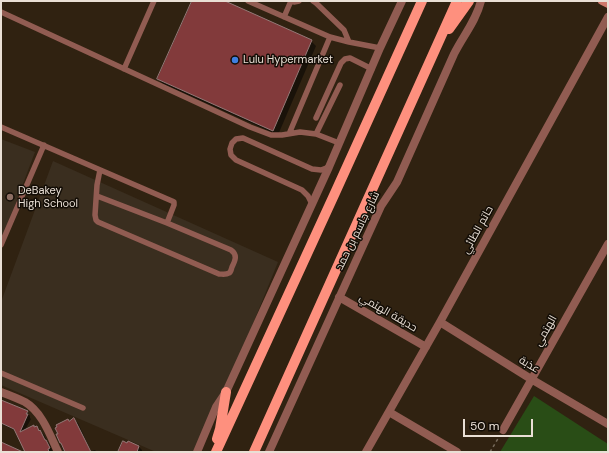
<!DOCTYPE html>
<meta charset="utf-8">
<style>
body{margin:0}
#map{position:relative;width:609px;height:453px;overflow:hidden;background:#302211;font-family:"DM Sans",sans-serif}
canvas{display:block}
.frame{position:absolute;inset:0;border:2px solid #e9dfd5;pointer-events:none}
.scale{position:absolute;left:463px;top:419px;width:70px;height:18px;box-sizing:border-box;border:2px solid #e9dfd5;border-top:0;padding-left:5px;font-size:12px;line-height:14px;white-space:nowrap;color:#e9dfd5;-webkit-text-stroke:3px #130d06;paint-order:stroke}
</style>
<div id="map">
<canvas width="609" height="453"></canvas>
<div class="frame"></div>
<div class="scale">50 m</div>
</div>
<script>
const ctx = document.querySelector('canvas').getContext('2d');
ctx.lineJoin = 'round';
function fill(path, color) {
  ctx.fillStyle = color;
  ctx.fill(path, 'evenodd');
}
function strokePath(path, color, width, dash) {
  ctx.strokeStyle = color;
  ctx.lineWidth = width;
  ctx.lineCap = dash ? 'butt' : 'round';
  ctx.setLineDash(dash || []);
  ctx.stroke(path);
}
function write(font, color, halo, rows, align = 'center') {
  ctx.font = font + ' "DM Sans",Cairo,sans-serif';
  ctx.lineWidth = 3;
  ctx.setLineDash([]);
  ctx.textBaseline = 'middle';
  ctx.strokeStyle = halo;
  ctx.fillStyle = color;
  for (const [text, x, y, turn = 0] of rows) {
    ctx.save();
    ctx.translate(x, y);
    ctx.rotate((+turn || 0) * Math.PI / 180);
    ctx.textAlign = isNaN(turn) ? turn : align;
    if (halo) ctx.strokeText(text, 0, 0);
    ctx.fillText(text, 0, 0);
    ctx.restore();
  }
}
const education = new Path2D(`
 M 1,139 L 35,152 L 1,242 Z
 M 53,161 L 278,262 L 201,452 L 156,452 L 1,385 L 1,302 Z`);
const green = new Path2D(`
 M 534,396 L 608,444 L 608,452 L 500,452 Z`);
const shadow = new Path2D(`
 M 193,1 L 223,1 L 311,41 L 316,46 L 278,135 L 163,84 L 158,79 Z
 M 1,401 L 27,412 L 30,416 L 30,418 L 31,419 L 25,430 L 36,427 L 44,435 L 47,441 L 50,445 L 53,452 L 26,452 L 17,431 L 1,424 Z
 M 74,420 L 78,423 L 91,451 L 95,450 L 97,452 L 64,452 L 57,435 L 69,422 Z
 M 128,442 L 139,447 L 142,450 L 142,452 L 119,452 Z`);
const building = new Path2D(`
 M 192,1 L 225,1 L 312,40 L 273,131 L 157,79 Z
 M 1,400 L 28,411 L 26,414 L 28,414 L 20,432 L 34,425 L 34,427 L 37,426 L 39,431 L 40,430 L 45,440 L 46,440 L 50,448 L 48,449 L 49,452 L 25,452 L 14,429 L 1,423 Z
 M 74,418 L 91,452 L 65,452 L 61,443 L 60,443 L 56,434 L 58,434 L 55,428 L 57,427 L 56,425 L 68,419 L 69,421 Z
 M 123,441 L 127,443 L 128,441 L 139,446 L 137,452 L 118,452 Z
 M 1,442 L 23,452 L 1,452 Z`);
const path = new Path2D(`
 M 490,452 L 499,437`);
const lane = new Path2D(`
 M 248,1 L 330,37 L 349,42 L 380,48
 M 291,1 L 294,2 L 299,1
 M 313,1 L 316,3 L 344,30 L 349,42
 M 1,12 L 250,127 L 271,135 L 282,135 L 300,132 L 316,134 L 339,143
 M 284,17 L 291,1
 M 124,69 L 154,1
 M 316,118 L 341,63 L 345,59 L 350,58 L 372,69
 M 1,127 L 172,201 L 174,202 L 174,205 L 167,223
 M 289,134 L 330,37
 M 316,134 L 340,85
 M 97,196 L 167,223 L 231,250 C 238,255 235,261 232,267 C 231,270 231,272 229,273 C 226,275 222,274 219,274 L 98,222 L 96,220 L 95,215 L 97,185 L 100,170
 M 312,204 L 308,196 L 302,190 L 236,160 L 231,155 L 230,149 L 232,143 L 236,139 L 243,138 L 312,169 L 321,170 L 329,167
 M 1,245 L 44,145
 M 1,373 L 83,408`);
const street = new Path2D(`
 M 339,297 L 426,347
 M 440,322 L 531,379 L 608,424
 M 1,392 C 9,395 17,398 25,402 C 42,412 50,435 58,452
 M 389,412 L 457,452
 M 503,430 L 608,244
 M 197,452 L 216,407 L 226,392 L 329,167 L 380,48 L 402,1
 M 269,452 L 381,206 L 397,182 L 454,54 C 463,36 476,21 481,1
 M 366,452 L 440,322 L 608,17`);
const secondary = new Path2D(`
 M 602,1 L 608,4`);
const primary = new Path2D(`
 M 449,29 L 469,1
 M 217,439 L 220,429 L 226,392
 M 216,452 L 335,193 L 422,1
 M 254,452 L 457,1`);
const markers = [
 [235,60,4,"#3f7fe0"],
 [10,197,4,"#8d6e63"]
];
const poiNames = [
 ["Lulu Hypermarket",243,60],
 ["DeBakey",18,191],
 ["High School",18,204]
];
const streetNames = [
 ["حاتم الطائي",478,230,-61],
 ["شارع جاسم بن حمد",358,231,-64],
 ["حديقة الهتمي",388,313,30],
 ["الهتمي",546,331,-60],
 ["عذبة",529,365,31]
];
fill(education, '#3a2e1f');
fill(green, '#294d16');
fill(shadow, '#0007');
fill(building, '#823a3b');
strokePath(building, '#947877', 1);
strokePath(path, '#766a5b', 1.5, [3, 3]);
strokePath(lane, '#915c52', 5.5);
strokePath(street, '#915c52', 8);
strokePath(secondary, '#ce796b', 8);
strokePath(primary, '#fe907e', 10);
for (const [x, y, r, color] of markers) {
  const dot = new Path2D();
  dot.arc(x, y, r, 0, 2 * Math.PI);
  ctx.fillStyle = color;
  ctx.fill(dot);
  strokePath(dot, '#130d06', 1.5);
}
write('11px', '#e9dfd5', '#130d06', poiNames, 'left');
write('11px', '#e9dfd5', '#130d06', streetNames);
</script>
